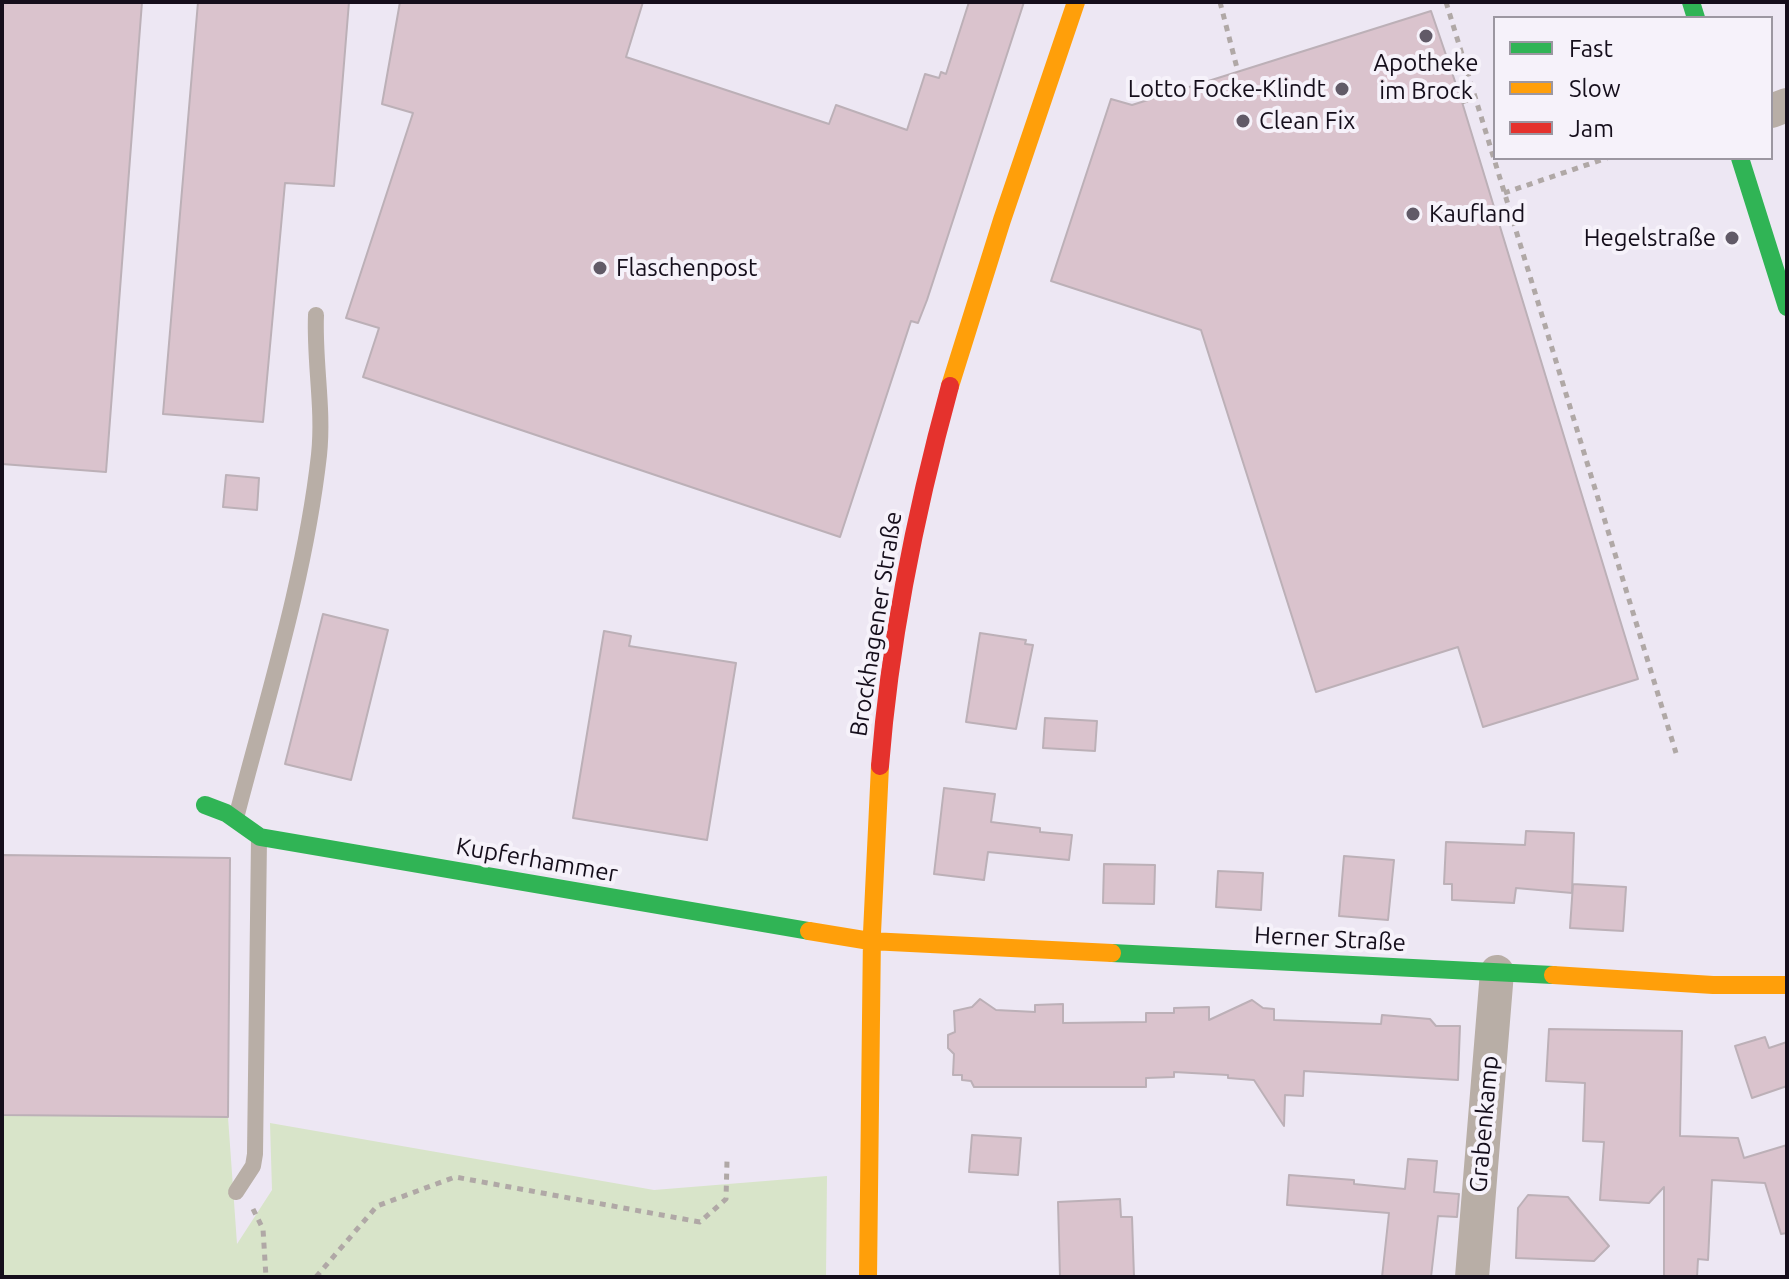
<!DOCTYPE html>
<meta charset="utf-8">
<style>
body{margin:0}
#map{position:relative;width:1789px;height:1279px;overflow:hidden;background:#ede7f3;font-family:Ubuntu,sans-serif}
canvas{display:block}
.frame{position:absolute;inset:0;border:4px solid #150e1b;pointer-events:none}
.legend{position:absolute;left:1493px;top:16px;width:280px;height:144px;box-sizing:border-box;background:#f6f2fa;border:2px solid #9c97a1;margin:0;padding:10px 14px;list-style:none;font-size:24px;color:#150e1b}
.legend li{display:flex;align-items:center;gap:16px;height:40px}
.legend b{width:40px;border:2px solid #9c97a1}
</style>
<div id="map">
<canvas width="1789" height="1279"></canvas>
<div class="frame"></div>
<ul class="legend">
<li><b style="height:10px;background:#30b455"></b>Fast</li>
<li><b style="height:10px;background:#ff9f0a"></b>Slow</li>
<li><b style="height:10px;background:#e5322d"></b>Jam</li>
</ul>
</div>
<script>
const ctx = document.querySelector('canvas').getContext('2d');
ctx.lineJoin = 'round';
function fill(path, color) {
  ctx.fillStyle = color;
  ctx.fill(path, 'evenodd');
}
function strokePath(path, color, width, dash) {
  ctx.strokeStyle = color;
  ctx.lineWidth = width;
  ctx.lineCap = dash ? 'butt' : 'round';
  ctx.setLineDash(dash || []);
  ctx.stroke(path);
}
function write(font, color, halo, rows, align = 'center') {
  ctx.font = font + ' Ubuntu,sans-serif';
  ctx.lineWidth = 8;
  ctx.setLineDash([]);
  ctx.textBaseline = 'middle';
  ctx.strokeStyle = halo;
  ctx.fillStyle = color;
  for (const [text, x, y, turn = 0] of rows) {
    ctx.save();
    ctx.translate(x, y);
    ctx.rotate((+turn || 0) * Math.PI / 180);
    ctx.textAlign = isNaN(turn) ? turn : align;
    if (halo) ctx.strokeText(text, 0, 0);
    ctx.fillText(text, 0, 0);
    ctx.restore();
  }
}
const green = new Path2D(`
 M 2,1115 L 228,1117 L 237,1244 L 272,1190 L 270,1123 L 654,1190 L 827,1176 L 826,1277 L 2,1277 Z`);
const building = new Path2D(`
 M 2,2 L 142,2 L 106,472 L 2,464 Z
 M 198,2 L 349,2 L 334,186 L 285,183 L 263,422 L 163,414 Z
 M 400,2 L 643,2 L 626,57 L 829,124 L 836,105 L 907,130 L 925,74 L 939,78 L 941,72 L 946,74 L 969,2 L 1024,2 L 927,300 L 918,323 L 911,321 L 840,537 L 363,377 L 379,328 L 346,318 L 413,113 L 382,104 Z
 M 1431,11 L 1462,102 L 1638,679 L 1483,727 L 1458,647 L 1316,692 L 1201,330 L 1051,281 L 1111,99 L 1132,105 Z
 M 226,475 L 259,478 L 257,510 L 223,507 Z
 M 323,614 L 388,630 L 351,780 L 285,764 Z
 M 604,631 L 631,636 L 629,646 L 736,663 L 707,840 L 573,818 Z
 M 980,633 L 1026,640 L 1025,644 L 1033,645 L 1016,729 L 966,722 Z
 M 1045,718 L 1097,721 L 1095,751 L 1043,748 Z
 M 944,788 L 995,794 L 991,822 L 1040,828 L 1040,832 L 1072,835 L 1069,860 L 988,852 L 984,880 L 934,874 Z
 M 1526,831 L 1574,833 L 1572,893 L 1516,888 L 1514,903 L 1452,900 L 1452,884 L 1444,884 L 1446,842 L 1525,845 Z
 M 2,855 L 230,858 L 228,1117 L 2,1115 Z
 M 1344,856 L 1394,860 L 1388,920 L 1339,916 Z
 M 1104,864 L 1155,865 L 1154,904 L 1103,903 Z
 M 1218,871 L 1263,873 L 1261,910 L 1216,907 Z
 M 1573,884 L 1626,887 L 1623,931 L 1570,928 Z
 M 980,999 L 996,1010 L 1035,1012 L 1035,1005 L 1063,1004 L 1063,1023 L 1146,1022 L 1146,1013 L 1174,1013 L 1174,1008 L 1209,1007 L 1209,1020 L 1252,1000 L 1263,1008 L 1274,1009 L 1274,1020 L 1381,1024 L 1382,1015 L 1430,1019 L 1436,1026 L 1460,1026 L 1458,1080 L 1304,1071 L 1303,1096 L 1285,1095 L 1284,1126 L 1254,1080 L 1228,1078 L 1228,1075 L 1174,1072 L 1174,1077 L 1146,1078 L 1146,1087 L 974,1087 L 971,1081 L 962,1080 L 962,1075 L 953,1075 L 954,1054 L 948,1048 L 948,1035 L 955,1032 L 954,1011 L 972,1007 Z
 M 1549,1029 L 1682,1031 L 1680,1136 L 1738,1138 L 1744,1158 L 1787,1145 L 1787,1233 L 1781,1234 L 1765,1183 L 1712,1180 L 1708,1260 L 1698,1259 L 1697,1277 L 1664,1277 L 1664,1187 L 1649,1203 L 1600,1200 L 1604,1142 L 1583,1141 L 1585,1083 L 1546,1081 Z
 M 1765,1037 L 1769,1048 L 1787,1042 L 1787,1086 L 1752,1098 L 1735,1046 Z
 M 972,1135 L 1021,1138 L 1018,1175 L 969,1172 Z
 M 1408,1159 L 1437,1161 L 1434,1192 L 1459,1194 L 1457,1217 L 1438,1216 L 1431,1277 L 1382,1277 L 1389,1213 L 1287,1205 L 1289,1175 L 1354,1180 L 1354,1184 L 1405,1189 Z
 M 1528,1195 L 1568,1197 L 1609,1246 L 1594,1261 L 1516,1258 L 1518,1208 Z
 M 1120,1199 L 1121,1217 L 1132,1217 L 1134,1277 L 1060,1277 L 1058,1202 Z`);
const path = new Path2D(`
 M 1220,2 L 1238,72
 M 1446,2 L 1676,753
 M 1462,102 L 1475,97
 M 1504,193 L 1607,158
 M 253,1209 L 263,1229 L 266,1277
 M 316,1277 L 377,1206 L 455,1177 L 700,1222 L 726,1199 L 727,1161`);
const lane = new Path2D(`
 M 236,818 C 267,698 305,579 319,455 C 324,408 314,362 316,315
 M 236,1192 L 253,1166 L 255,1154 L 259,839`);
const street = new Path2D(`
 M 1771,111 L 1787,105
 M 1472,1277 L 1497,972`);
const fast = new Path2D(`
 M 1691,2 L 1696,18
 M 1740,158 L 1787,307
 M 205,805 L 226,813 L 260,837 L 809,931
 M 1112,953 L 1553,975`);
const slow = new Path2D(`
 M 950,386 L 1002,220 L 1076,2
 M 809,931 L 870,941 L 1112,953
 M 1553,975 L 1713,985 L 1787,985
 M 868,1277 L 872,933 L 880,766`);
const jam = new Path2D(`
 M 880,766 C 890,637 916,510 950,386`);
const markers = [
 [1426,36,8,"#615a67"],
 [1342,89,8,"#615a67"],
 [1243,121,8,"#615a67"],
 [1413,214,8,"#615a67"],
 [1732,238,8,"#615a67"],
 [600,268,8,"#615a67"]
];
const poiNames = [
 ["Apotheke",1426,63,"center"],
 ["im Brock",1426,91,"center"],
 ["Lotto Focke-Klindt",1326,89,"right"],
 ["Clean Fix",1259,121],
 ["Kaufland",1429,214],
 ["Hegelstraße",1716,238,"right"],
 ["Flaschenpost",616,268]
];
const streetNames = [
 ["Brockhagener Straße",876,624,-81],
 ["Kupferhammer",537,860,10],
 ["Herner Straße",1330,939,3],
 ["Grabenkamp",1484,1124,-85]
];
fill(green, '#d8e4c9');
fill(building, '#dac3cd');
strokePath(building, '#bcb0b7', 2);
strokePath(path, '#b0a8a6', 5, [6, 6]);
strokePath(lane, '#b8aea6', 16);
strokePath(street, '#b8aea6', 34);
strokePath(fast, '#30b455', 18);
strokePath(slow, '#ff9f0a', 18);
strokePath(jam, '#e5322d', 18);
for (const [x, y, r, color] of markers) {
  const dot = new Path2D();
  dot.arc(x, y, r, 0, 2 * Math.PI);
  ctx.fillStyle = color;
  ctx.fill(dot);
  strokePath(dot, '#f6f2fa', 3);
}
write('24px', '#150e1b', '#f6f2fa', poiNames, 'left');
write('24px', '#150e1b', '#f6f2fa', streetNames);
</script>
